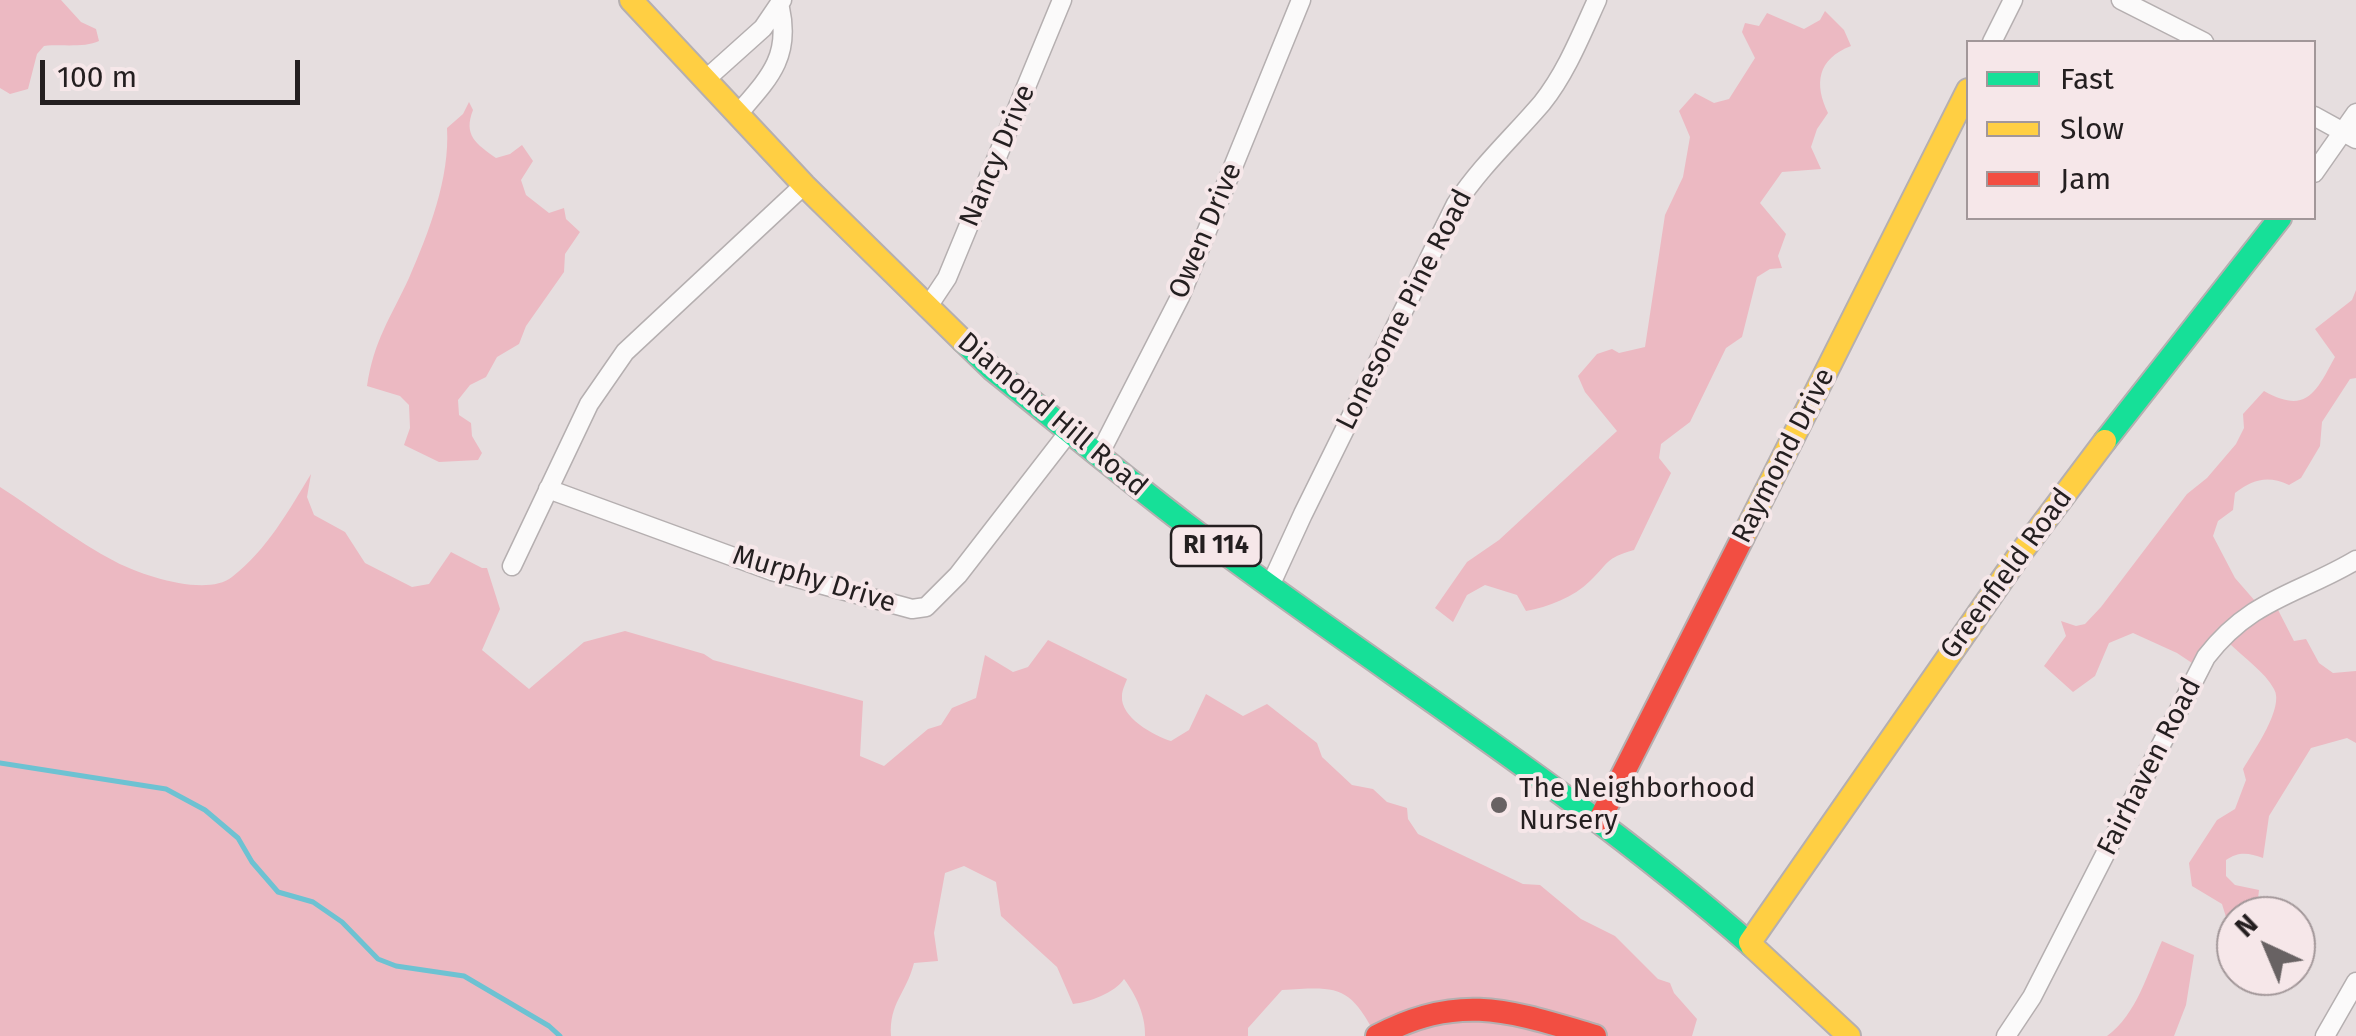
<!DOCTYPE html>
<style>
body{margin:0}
#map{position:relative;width:2356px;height:1036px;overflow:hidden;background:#e6dedf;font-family:"Fira Sans",sans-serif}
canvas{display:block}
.legend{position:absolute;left:1966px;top:40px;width:350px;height:180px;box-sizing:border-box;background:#f6e7e9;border:2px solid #a29799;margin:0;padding:12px 18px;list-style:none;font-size:30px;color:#241f20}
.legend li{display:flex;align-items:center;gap:20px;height:50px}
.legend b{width:50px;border:2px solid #a29799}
.north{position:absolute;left:2216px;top:896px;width:100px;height:100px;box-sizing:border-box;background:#f6e7e9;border:2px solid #a29799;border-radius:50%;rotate:316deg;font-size:28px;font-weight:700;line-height:40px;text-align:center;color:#241f20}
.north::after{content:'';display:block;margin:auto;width:35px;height:45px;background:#686263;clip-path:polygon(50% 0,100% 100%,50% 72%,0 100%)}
.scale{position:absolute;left:40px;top:60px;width:260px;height:45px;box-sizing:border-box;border:5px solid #241f20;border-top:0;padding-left:12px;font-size:30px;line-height:35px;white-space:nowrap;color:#241f20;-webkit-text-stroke:8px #f6e7e9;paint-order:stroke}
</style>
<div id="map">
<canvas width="2356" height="1036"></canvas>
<ul class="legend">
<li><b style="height:12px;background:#16e098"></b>Fast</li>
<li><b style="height:12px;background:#ffcf43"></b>Slow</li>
<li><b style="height:12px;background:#f24e42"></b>Jam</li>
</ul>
<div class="north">N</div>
<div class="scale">100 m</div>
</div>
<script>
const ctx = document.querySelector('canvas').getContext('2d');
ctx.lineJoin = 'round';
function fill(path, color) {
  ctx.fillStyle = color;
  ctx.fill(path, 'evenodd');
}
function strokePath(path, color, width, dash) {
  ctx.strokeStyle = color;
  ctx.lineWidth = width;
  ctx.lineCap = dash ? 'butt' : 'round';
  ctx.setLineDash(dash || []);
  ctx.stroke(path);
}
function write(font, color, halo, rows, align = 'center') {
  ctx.font = font + ' "Fira Sans",sans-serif';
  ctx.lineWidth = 8;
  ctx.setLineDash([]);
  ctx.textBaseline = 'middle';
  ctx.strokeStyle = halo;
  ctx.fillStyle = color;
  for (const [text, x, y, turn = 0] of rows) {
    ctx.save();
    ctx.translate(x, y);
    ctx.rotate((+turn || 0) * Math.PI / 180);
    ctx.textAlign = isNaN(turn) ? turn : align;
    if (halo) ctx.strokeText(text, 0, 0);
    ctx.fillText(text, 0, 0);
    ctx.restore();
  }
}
const green = new Path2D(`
 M 0,0 L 61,0 L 81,22 L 96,29 L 99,41 C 85,48 62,44 44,46 L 37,54 L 28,89 L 10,94 L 0,88 Z
 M 1825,11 L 1844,30 L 1851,46 C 1817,59 1814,84 1828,113 L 1817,129 L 1811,147 L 1821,169 L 1782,172 L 1760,203 L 1786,234 L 1778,256 L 1782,268 L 1770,269 L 1757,277 L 1742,337 L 1726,348 L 1690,422 L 1661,444 L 1659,458 L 1671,473 L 1634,550 C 1604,559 1611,561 1590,581 C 1574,597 1548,607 1526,611 L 1517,595 L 1485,585 L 1467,595 L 1453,622 L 1435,608 L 1467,562 L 1499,540 L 1617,431 L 1585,392 L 1578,376 L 1597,354 L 1612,349 L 1619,353 L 1645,347 L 1665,215 L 1683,177 L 1690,137 L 1679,111 L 1695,93 L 1714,103 L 1729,99 L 1755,58 L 1742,32 L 1745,23 L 1759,26 L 1767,13 L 1804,29 L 1820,20 Z
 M 469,102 L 473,110 C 463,135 476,144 496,158 L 510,154 L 522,145 L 533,161 L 521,180 L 526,195 L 549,213 L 564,208 L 566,219 L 580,232 L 565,254 L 564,272 L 526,326 L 519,344 L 497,357 L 486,377 L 470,385 L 458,400 L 459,415 L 471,423 L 472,436 L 482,453 L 478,460 L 439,462 L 404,445 L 410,428 L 409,405 L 400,396 L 367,386 C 374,340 390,319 409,278 C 429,232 450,178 447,128 L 463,114 Z
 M 2356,290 L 2356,378 L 2350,379 L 2322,422 L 2320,446 L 2301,478 L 2289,485 C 2268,475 2253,479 2235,493 L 2233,510 L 2218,521 L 2213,536 L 2235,578 L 2262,609 L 2276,606 L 2294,641 L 2306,639 L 2319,663 L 2333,673 L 2356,671 L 2356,743 L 2347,738 L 2311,748 L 2269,816 L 2263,858 C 2249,853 2239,851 2226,860 L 2226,876 L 2235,885 L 2259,890 L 2256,916 L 2236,916 L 2236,955 L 2223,952 L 2226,917 L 2222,904 L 2192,886 L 2189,863 L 2217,820 L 2235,809 L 2246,780 L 2243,769 C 2253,752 2285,707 2274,689 C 2265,672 2243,657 2229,643 L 2204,671 L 2177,653 L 2133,633 L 2109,643 L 2095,676 L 2073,692 L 2044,666 L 2066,636 L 2061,621 L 2076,626 L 2085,624 L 2101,607 L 2187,494 L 2207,478 L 2236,444 L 2244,428 L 2243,414 L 2264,391 C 2307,415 2316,392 2335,357 L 2315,329 L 2352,300 Z
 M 311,474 L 307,497 L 314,515 L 345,532 L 365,563 L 412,587 L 429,584 L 451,552 L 482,568 L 487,568 L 500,609 L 482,650 L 529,689 L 584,642 L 625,631 L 704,654 L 713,660 L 863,701 L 860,756 L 884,766 L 928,729 L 941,725 L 952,708 L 976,698 L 985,655 L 1013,672 L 1028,667 L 1048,640 L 1127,679 C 1125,685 1122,690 1122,696 C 1120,717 1154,736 1171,741 L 1189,730 L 1206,694 L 1243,716 L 1267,704 L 1317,743 L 1322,757 L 1352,785 L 1373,789 L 1387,802 L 1407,808 L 1408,819 L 1418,834 L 1523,884 L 1540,885 L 1581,919 L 1615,936 L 1658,979 L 1670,983 L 1674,993 L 1697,1019 L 1692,1036 L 1376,1036 C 1349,984 1337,987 1282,990 L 1248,1028 L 1248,1036 L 1145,1036 C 1146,1016 1136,995 1124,979 C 1115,993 1089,1002 1073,1004 L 1057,967 L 1001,916 L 996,882 L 964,866 L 945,873 L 934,933 L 938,961 L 914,963 C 906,994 889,1003 891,1036 L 0,1036 L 0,487 C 38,511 75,541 116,562 C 143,576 207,597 232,577 C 267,550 289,510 311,474 Z
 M 2162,941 L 2194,955 L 2186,1005 L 2174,1036 L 2107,1036 C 2137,1014 2147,974 2162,941 Z`);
const stream = new Path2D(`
 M 0,763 L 166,789 L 205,810 L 238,838 L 252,862 L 278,892 L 313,902 L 342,922 L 378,959 L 396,966 L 464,976 L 549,1026 L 560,1036`);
const street = new Path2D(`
 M 2121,0 L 2204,42
 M 1992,42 L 2013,0
 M 705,80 L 763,28 L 782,0
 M 737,115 C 768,79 791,58 780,8
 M 2314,116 L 2356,139
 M 2314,173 L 2356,113
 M 927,308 L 947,278 L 1062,0
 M 1099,455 L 1180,297 L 1301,0
 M 548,489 L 772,571 L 912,609 L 926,607 L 958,575 L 1068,433
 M 512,566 L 589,404 L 625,352 L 804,185
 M 1270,586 L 1303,514 L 1456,204 C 1481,166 1513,137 1542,103 C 1566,73 1581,35 1597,0
 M 2006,1036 L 2032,997 L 2206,657 C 2252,598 2297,595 2356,560
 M 2325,1036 L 2356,982`);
const fast = new Path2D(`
 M 963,341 L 992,369 C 1057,421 1121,475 1187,525 C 1375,667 1576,791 1752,946
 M 2105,441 L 2280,218`);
const slow = new Path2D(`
 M 631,0 L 804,185 L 963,341
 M 1743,537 L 1968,90
 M 1750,942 L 2020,554 L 2105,441
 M 1752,946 L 1849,1036`);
const jam = new Path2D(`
 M 1599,821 L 1743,537
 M 1377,1036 C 1460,992 1510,1011 1595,1036`);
const markers = [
 [1499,805,10,"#686263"]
];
const shields = [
 [1216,546,90]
];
const shieldNames = [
 ["RI 114",1216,546]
];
const streetNames = [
 ["Nancy Drive",998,156,-67],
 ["Owen Drive",1206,231,-67],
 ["Lonesome Pine Road",1405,310,-63],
 ["Diamond Hill Road",1052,415,40],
 ["Raymond Drive",1784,456,-63],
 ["Greenfield Road",2007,574,-54],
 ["Murphy Drive",814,580,17],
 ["Fairhaven Road",2150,767,-63]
];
const poiNames = [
 ["The Neighborhood",1519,789],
 ["Nursery",1519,821]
];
fill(green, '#ecb9c2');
strokePath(stream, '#6dc2d2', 5);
strokePath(street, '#b5afb0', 21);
strokePath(fast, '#b5afb0', 26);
strokePath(slow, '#b5afb0', 26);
strokePath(jam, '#b5afb0', 26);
strokePath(street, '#fbfafa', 18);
strokePath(fast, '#16e098', 22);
strokePath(slow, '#ffcf43', 22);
strokePath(jam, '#f24e42', 22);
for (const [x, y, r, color] of markers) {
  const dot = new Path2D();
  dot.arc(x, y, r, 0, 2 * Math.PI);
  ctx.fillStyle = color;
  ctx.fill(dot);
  strokePath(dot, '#f6e7e9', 4);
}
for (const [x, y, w] of shields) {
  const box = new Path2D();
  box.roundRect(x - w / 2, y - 20, w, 40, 8);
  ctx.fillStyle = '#f6e7e9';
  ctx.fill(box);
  strokePath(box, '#241f20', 2.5);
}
write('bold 25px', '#241f20', null, shieldNames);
write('28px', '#241f20', '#f6e7e9', streetNames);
write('28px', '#241f20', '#f6e7e9', poiNames, 'left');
</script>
